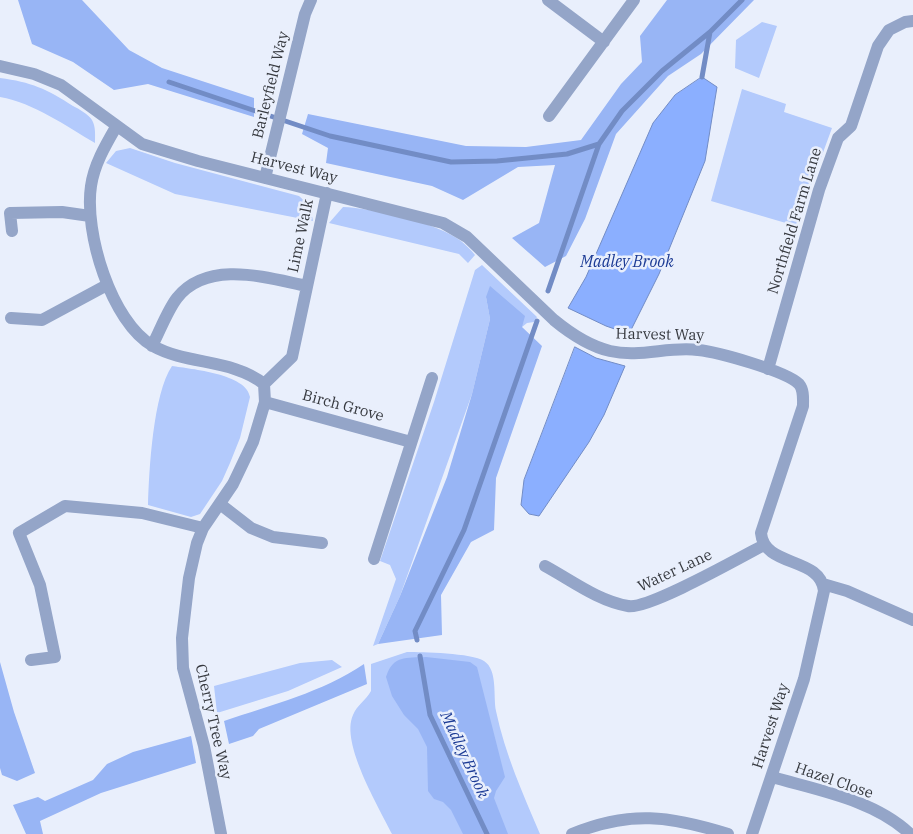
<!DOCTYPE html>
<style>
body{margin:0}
canvas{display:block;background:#e9effc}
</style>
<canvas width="913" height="834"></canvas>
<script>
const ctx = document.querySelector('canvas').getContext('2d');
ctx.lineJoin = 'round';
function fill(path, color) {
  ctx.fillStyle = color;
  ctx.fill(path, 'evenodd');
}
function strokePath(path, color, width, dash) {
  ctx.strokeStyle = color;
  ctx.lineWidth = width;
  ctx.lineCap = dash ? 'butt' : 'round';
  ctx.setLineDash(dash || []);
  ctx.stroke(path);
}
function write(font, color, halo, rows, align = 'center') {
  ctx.font = font + ' "IBM Plex Serif",serif';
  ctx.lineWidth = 5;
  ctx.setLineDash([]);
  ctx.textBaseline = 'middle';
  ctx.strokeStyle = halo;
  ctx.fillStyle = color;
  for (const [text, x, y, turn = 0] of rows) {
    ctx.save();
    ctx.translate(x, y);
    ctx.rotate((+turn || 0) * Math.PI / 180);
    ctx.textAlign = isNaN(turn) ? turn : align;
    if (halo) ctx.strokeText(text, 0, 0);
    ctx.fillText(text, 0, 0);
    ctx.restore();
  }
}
const green = new Path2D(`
 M 762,22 L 777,26 L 759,78 L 735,68 L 736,40 Z
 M 0,78 C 31,82 47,89 73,106 C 79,109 88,114 92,120 C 96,127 95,136 95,143 C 66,126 34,103 0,97 Z
 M 742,89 L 786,104 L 784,112 L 832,128 L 796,226 L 711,201 Z
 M 130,148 L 175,163 L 299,196 L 310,206 L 313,221 L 175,194 L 106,163 L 116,151 Z
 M 343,207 C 372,208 438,223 461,241 C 466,245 471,250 475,255 L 468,263 L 459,254 L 329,223 Z
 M 482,265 L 537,317 L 534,322 L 527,323 L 522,327 L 486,297 L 490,319 L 472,394 L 400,596 L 378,644 L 373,646 L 396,579 L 390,565 L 380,561 L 434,402 L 475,270 Z
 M 172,366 C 191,369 247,374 250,397 L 240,438 L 230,463 L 222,481 L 200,514 L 191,517 L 148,505 C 149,471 153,394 172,366 Z
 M 407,652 C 422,652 472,653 484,661 C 498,670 493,696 496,711 C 505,754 523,794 540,834 L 392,834 C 379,807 340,743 353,715 C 357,705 366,700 371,691 L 371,664 Z
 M 332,660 L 342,667 L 288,691 L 217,713 L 214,686 L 300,663 Z`);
const forest = new Path2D(`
 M 18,0 L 82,0 L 129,50 L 162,68 L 254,98 L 254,117 L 148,84 L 114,90 L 73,62 L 32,44 Z
 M 667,0 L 754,0 L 701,54 L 668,76 L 616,134 L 585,219 L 566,256 L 545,267 L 512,238 L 539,223 L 555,165 L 518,167 L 463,200 L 432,186 L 326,163 L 328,148 L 302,134 L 308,114 L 466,146 L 526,147 L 581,140 L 621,84 L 642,62 L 640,36 Z
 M 490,286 L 525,316 L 522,327 L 542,346 L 496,478 L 494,530 L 471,542 L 441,595 L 442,635 L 378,644 L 400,596 L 447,477 L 472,394 L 490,319 L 486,297 Z
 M 426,657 L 470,662 L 477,667 L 505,777 L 496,791 L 494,798 L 508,834 L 463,834 L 451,810 L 443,802 L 434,799 L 428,791 L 427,747 L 418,729 L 404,715 L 392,696 L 386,677 C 393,655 406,658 426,657 Z
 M 0,662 L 14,712 L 35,773 L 17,781 L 2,775 L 0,768 Z
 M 364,664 L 367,684 L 259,729 L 253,736 L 229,744 L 224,721 C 271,705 323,692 364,664 Z
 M 191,736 L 196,763 L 101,793 L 40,821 L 43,834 L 26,834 L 13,805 L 38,797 L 45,801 L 93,780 L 107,764 L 133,752 Z`);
const water = new Path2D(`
 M 702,77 L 717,87 L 705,161 L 659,274 L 629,334 L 606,326 L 568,308 L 586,277 L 653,123 L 675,95 Z
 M 575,347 L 596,358 L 625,366 L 604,415 L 589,442 L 539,516 L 529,514 L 521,505 L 524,480 Z`);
const stream = new Path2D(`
 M 702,77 L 710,32 L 742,0
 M 169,82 L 330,136 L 451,162 L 497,161 L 567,154 L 599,144 L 622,111 L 662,71 L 710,32
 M 548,291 L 599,144
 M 417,640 L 415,631 L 464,530 L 537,321
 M 420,656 L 430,715 L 487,834`);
const minor = new Path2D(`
 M 548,0 L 604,42
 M 0,66 L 34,74 L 61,85 L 142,144 L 198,161 L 443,223 L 467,237 L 554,320 C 571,334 589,346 610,351 C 640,358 669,346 698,350 C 718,352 786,371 799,384 C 804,390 803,399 803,406 L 761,533 C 764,568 821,556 824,591 L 804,679 L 752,834
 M 549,116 L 634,0
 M 116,127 C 105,146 94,165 91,186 C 84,232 111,322 153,346 C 187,365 233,359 264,384 L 265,402 L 253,442 L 233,484 L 203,528 L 197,543 L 189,578 L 182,638 L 183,668 L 204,746 L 221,834
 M 265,178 L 305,14 L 311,0
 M 12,231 L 10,213 L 62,212 L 90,216
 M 11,318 L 42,320 L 107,285
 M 152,346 C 160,331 167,311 177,298 C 208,259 267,278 307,286
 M 768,369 L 819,190 L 838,138 L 851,126 L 878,46 L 889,30 L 905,22 L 913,21
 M 264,384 L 292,357 L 327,193
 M 265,402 L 411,442
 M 220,504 L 251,528 L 273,537 L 322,543
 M 374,559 L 432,378
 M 545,566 C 571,580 598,601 628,606 C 648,610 741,557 764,545
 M 823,584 L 847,591 L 913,620
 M 31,660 L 55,657 L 40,585 L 19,533 L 65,506 L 142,513 L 203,528
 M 772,777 C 817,790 875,800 910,834
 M 572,834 C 630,810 670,816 728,834`);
const streetNames = [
 ["Barleyfield Way",271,85,-76],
 ["Harvest Way",294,168,14],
 ["Northfield Farm Lane",795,221,-73],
 ["Lime Walk",301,236,-78],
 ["Harvest Way",660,335,1],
 ["Birch Grove",343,406,15],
 ["Water Lane",675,571,-25],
 ["Cherry Tree Way",213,722,77],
 ["Harvest Way",771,726,-72],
 ["Hazel Close",834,781,19]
];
const waterNames = [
 ["Madley Brook",627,262],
 ["Madley Brook",464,755,65]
];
fill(green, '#b3cafc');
fill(forest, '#98b5f5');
fill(water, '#8bafff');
strokePath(water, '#728cc5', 1);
strokePath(stream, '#728cc5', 5);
strokePath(minor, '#94a5c8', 12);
write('15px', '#36393f', '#e9effc', streetNames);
write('italic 16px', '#1c3b95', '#e9effc', waterNames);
</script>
